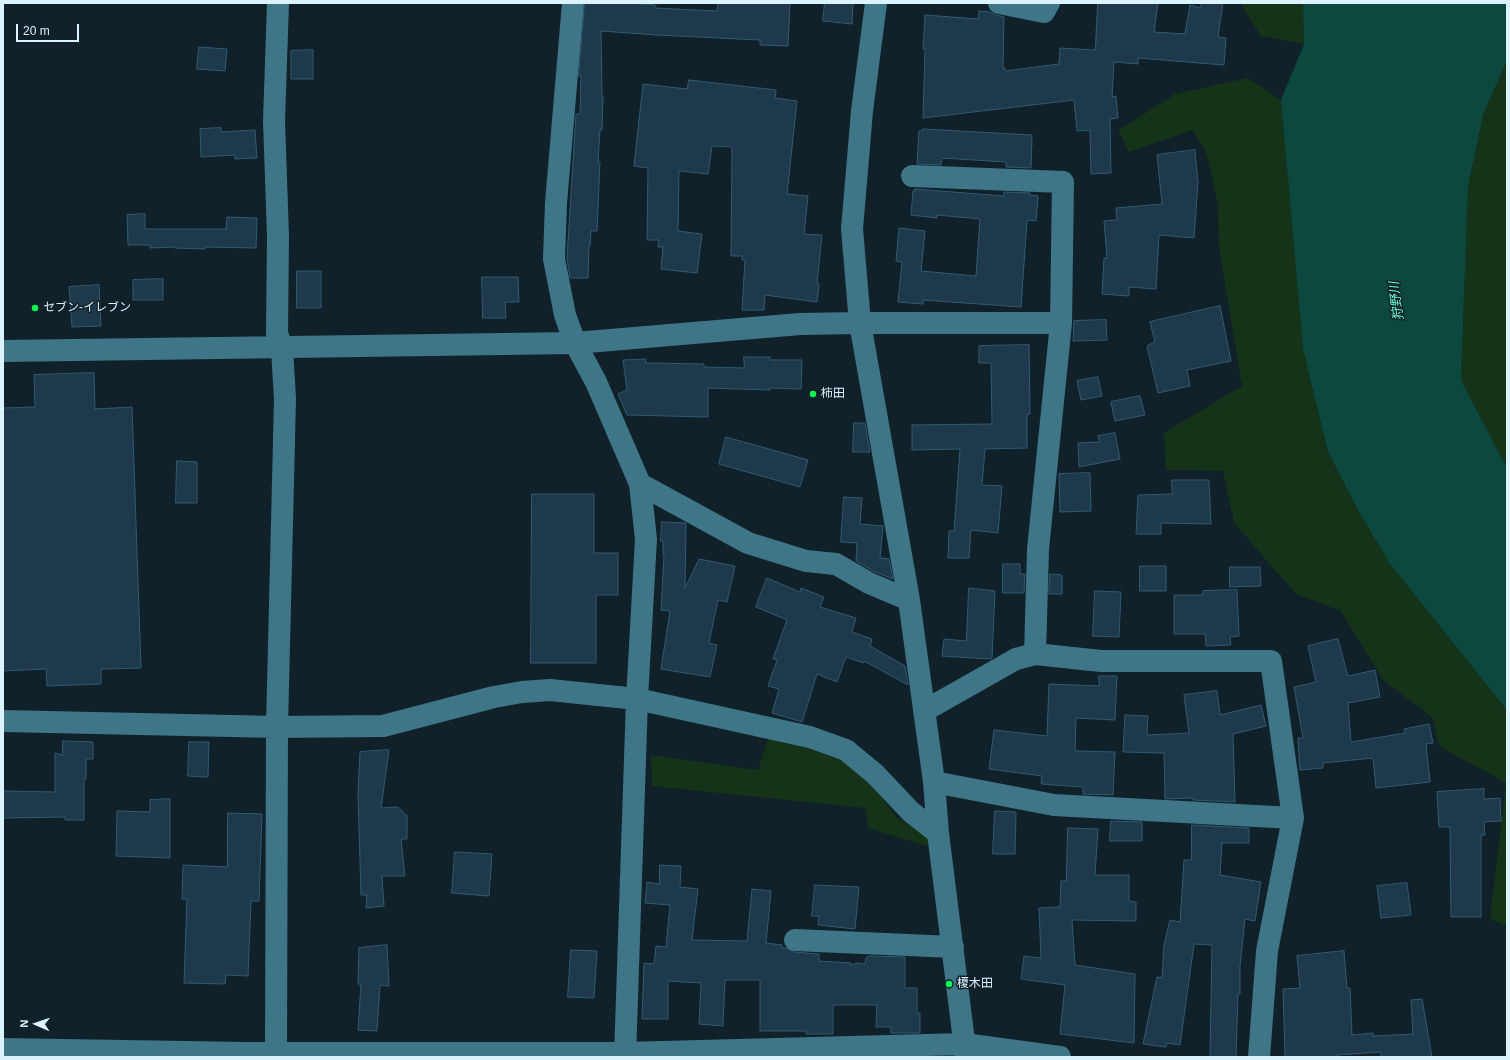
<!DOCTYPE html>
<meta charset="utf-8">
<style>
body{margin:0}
#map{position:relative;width:1510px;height:1060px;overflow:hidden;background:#112129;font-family:Helvetica,sans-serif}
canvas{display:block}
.frame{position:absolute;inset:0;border:4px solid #dbf3fe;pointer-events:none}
.north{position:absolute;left:16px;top:1004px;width:40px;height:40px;-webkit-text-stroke:3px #112129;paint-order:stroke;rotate:272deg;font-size:11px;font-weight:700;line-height:16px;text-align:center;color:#dbf3fe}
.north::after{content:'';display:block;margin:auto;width:14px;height:18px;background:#dbf3fe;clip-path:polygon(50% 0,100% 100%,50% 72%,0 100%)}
.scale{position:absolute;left:16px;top:24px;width:63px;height:18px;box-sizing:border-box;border:2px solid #dbf3fe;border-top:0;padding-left:5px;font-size:12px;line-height:14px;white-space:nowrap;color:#dbf3fe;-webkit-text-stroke:3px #112129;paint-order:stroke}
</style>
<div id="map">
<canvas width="1510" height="1060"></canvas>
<div class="frame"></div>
<div class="north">N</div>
<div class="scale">20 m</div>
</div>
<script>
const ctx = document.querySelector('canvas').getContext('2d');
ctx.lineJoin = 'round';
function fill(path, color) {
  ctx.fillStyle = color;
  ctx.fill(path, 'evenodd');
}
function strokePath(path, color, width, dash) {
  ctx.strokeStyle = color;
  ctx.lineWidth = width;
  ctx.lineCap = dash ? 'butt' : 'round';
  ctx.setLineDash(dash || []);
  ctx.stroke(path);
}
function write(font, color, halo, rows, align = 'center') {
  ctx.font = font + ' Helvetica,"Noto Sans JP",sans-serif';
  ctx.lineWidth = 3;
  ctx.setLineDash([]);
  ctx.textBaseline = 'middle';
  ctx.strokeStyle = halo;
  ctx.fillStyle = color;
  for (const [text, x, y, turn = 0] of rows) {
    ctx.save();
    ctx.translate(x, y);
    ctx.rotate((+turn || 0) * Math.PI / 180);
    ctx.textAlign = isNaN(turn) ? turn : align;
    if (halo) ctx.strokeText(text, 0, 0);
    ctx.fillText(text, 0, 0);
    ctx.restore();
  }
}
const green = new Path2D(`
 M 1240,3 L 1303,3 L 1304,44 L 1261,36 Z
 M 1507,60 L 1507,466 L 1502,459 L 1461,380 L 1468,187 L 1483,115 Z
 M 1248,78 L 1281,100 L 1303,349 L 1328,452 L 1359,512 L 1390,564 L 1507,710 L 1507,926 L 1490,919 L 1506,783 L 1439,746 L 1432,717 L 1383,680 L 1341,611 L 1296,594 L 1234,523 L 1223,471 L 1166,470 L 1164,433 L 1242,386 L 1219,247 L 1218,206 L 1207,154 L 1192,130 L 1129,152 L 1118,131 L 1175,94 Z
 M 770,733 L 859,767 L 896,817 L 945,847 L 947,852 L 868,828 L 865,808 L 652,786 L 651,755 L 758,770 Z`);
const water = new Path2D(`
 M 1303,3 L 1507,3 L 1507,60 L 1483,115 L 1468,187 L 1461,380 L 1502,459 L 1507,466 L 1507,710 L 1390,564 L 1359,512 L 1328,452 L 1303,349 L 1281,100 L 1304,44 Z`);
const building = new Path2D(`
 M 585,3 L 632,3 L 655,5 L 655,8 L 717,11 L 718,3 L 790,3 L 788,46 L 760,45 L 760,40 L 656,35 L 601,31 L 602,96 L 603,96 L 602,130 L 600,130 L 598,162 L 600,162 L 597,231 L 591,231 L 590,246 L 589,246 L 588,278 L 570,278 L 567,258 L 576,114 L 580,114 L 581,76 L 579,76 Z
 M 825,3 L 853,3 L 852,24 L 823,21 Z
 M 1098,3 L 1158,3 L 1154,32 L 1185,34 L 1190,5 L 1201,8 L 1201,3 L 1223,3 L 1218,37 L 1226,38 L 1224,65 L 1138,58 L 1138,64 L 1114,62 L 1112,97 L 1116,96 L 1118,118 L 1110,119 L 1111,173 L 1091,174 L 1090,130 L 1077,131 L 1074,100 L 923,118 L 925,49 L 923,49 L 925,15 L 978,19 L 979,11 L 990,12 L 996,15 L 1004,17 L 1003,68 L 1005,68 L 1005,71 L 1059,64 L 1060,48 L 1095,50 Z
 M 199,47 L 227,49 L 225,71 L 197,69 Z
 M 313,50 L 313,79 L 291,79 L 291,51 Z
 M 689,80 L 776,90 L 775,98 L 797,101 L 787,194 L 808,196 L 804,234 L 822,235 L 817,283 L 819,284 L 817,302 L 765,295 L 764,310 L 742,310 L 745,260 L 742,260 L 742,256 L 731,256 L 732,147 L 712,146 L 708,174 L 679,171 L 678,231 L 702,234 L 697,273 L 661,269 L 663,247 L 658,247 L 659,240 L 647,240 L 648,168 L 634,166 L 643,84 L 687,89 Z
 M 221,128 L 221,132 L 255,130 L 257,158 L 235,159 L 235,155 L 201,157 L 200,129 Z
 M 923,129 L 1032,135 L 1031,168 L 1006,167 L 1006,162 L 942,158 L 941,165 L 917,164 L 919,131 L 922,131 Z
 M 1195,150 L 1198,183 L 1194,238 L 1159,235 L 1156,289 L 1129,287 L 1129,296 L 1102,294 L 1104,258 L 1107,258 L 1104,221 L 1117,220 L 1116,208 L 1162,204 L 1157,155 Z
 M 915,189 L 1004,196 L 1004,192 L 1030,193 L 1029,195 L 1038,196 L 1036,221 L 1027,220 L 1021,307 L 923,300 L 923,304 L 898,302 L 902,262 L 896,261 L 899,228 L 925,231 L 921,271 L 976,276 L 980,219 L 937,215 L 937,218 L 911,215 L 913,191 L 915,191 Z
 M 145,214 L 145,229 L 226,229 L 227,217 L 257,218 L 256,248 L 205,247 L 205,249 L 175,248 L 175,247 L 150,248 L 150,245 L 128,245 L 127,215 Z
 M 297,271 L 321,271 L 321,308 L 297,308 Z
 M 482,277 L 518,277 L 519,302 L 505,302 L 506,318 L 483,318 Z
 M 163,279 L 163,300 L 133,300 L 133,280 Z
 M 99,285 L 101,326 L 72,327 L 69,287 Z
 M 1220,306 L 1231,361 L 1187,370 L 1190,386 L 1158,393 L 1147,346 L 1155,342 L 1150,322 Z
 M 1106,320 L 1107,340 L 1073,341 L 1074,321 Z
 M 1029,345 L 1030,414 L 1027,415 L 1027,448 L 985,449 L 982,485 L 1002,486 L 998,533 L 971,530 L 969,558 L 948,558 L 949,531 L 954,531 L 960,449 L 912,450 L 912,425 L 992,424 L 991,363 L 979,363 L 979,346 Z
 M 744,357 L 770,357 L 770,360 L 802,360 L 801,389 L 770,388 L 770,390 L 708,388 L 708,417 L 627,415 L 618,394 L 627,390 L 623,360 L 646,359 L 646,363 L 704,364 L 704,367 L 744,368 Z
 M 94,373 L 95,409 L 132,407 L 141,668 L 101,669 L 101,684 L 47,686 L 46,669 L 3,671 L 3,408 L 35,407 L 34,375 Z
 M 1098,377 L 1102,396 L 1081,400 L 1077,381 Z
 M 1140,396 L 1145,415 L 1115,421 L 1111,402 Z
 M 854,423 L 865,423 L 870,452 L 853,452 Z
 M 1115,433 L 1120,459 L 1079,467 L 1078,443 L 1100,442 L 1098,436 Z
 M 726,437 L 808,460 L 800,487 L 719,464 Z
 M 177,461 L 197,462 L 197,503 L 176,503 Z
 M 1090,473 L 1091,511 L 1060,512 L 1059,474 Z
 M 1172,480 L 1209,480 L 1211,524 L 1161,523 L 1161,534 L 1136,534 L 1138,495 L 1172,494 Z
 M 532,494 L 594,494 L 594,553 L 618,553 L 618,595 L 596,595 L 596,663 L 531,663 Z
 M 844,497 L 862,498 L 860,524 L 883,526 L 880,558 L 889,559 L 893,579 L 875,572 L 856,561 L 857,543 L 841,542 Z
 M 662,522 L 686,523 L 685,588 L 699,559 L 735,566 L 727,602 L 718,600 L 709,643 L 717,645 L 710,677 L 661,669 L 670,611 L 661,610 L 664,555 L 663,555 L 663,541 L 661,541 Z
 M 1003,564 L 1020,564 L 1020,574 L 1025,574 L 1024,593 L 1003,593 Z
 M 1140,566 L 1166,566 L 1166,591 L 1140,591 Z
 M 1230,567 L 1260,567 L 1261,586 L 1230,587 Z
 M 1050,574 L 1062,575 L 1062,594 L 1049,594 Z
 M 767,578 L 800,592 L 801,588 L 824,597 L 820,607 L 856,618 L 852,632 L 872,639 L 870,646 L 905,666 L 908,685 L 864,661 L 864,663 L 846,657 L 837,682 L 817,674 L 802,722 L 772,713 L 779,689 L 768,686 L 777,660 L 773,659 L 787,620 L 756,607 Z
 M 969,588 L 995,591 L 992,658 L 991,659 L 942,656 L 944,639 L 966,641 Z
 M 1237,590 L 1239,636 L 1230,637 L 1231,645 L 1206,646 L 1205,634 L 1174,634 L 1174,595 L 1203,595 L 1203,591 Z
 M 1095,591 L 1121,592 L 1119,637 L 1093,636 Z
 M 1338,639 L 1348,676 L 1375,670 L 1380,697 L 1348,703 L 1351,742 L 1405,733 L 1404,729 L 1429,724 L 1433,743 L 1426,744 L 1430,782 L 1376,788 L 1373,758 L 1323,763 L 1323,768 L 1300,770 L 1298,738 L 1303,738 L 1294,687 L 1316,682 L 1308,646 Z
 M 1099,676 L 1117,676 L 1115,720 L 1076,718 L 1075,751 L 1115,752 L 1113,795 L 1083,794 L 1083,787 L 1041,784 L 1042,776 L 989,769 L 994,730 L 1047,736 L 1049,684 L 1099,686 Z
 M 1217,691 L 1220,715 L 1261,705 L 1266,726 L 1233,734 L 1235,802 L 1193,800 L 1193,798 L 1165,799 L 1164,753 L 1123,752 L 1125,715 L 1148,716 L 1147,735 L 1189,733 L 1184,695 Z
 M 63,741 L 93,742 L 93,759 L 86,759 L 86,779 L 84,779 L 84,820 L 65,820 L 65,817 L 3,818 L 3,791 L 55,792 L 55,753 L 62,755 Z
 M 189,742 L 209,742 L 208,777 L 188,776 Z
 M 389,750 L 381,808 L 398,807 L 407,816 L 407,839 L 401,839 L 405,876 L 382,876 L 384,906 L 366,908 L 367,895 L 361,895 L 358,794 L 360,752 Z
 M 1484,789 L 1484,799 L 1500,798 L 1501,821 L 1484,822 L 1485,835 L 1481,835 L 1481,917 L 1451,917 L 1450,827 L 1439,827 L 1437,792 Z
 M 170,799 L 170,858 L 116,856 L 117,811 L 150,812 L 150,800 Z
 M 995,811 L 1016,812 L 1015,854 L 993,854 Z
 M 228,813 L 262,814 L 259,901 L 251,901 L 248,976 L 226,975 L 225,984 L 184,983 L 187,899 L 182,899 L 183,865 L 227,867 Z
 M 1111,821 L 1142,822 L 1142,841 L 1110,841 Z
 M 1192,825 L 1249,828 L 1249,843 L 1222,843 L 1220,875 L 1261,882 L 1255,921 L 1245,919 L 1240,966 L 1240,994 L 1238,994 L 1236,1057 L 1210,1057 L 1212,945 L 1194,944 L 1180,1045 L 1167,1043 L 1166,1047 L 1143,1044 L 1157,977 L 1162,978 L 1164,945 L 1170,920 L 1180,922 L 1184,860 L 1191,860 Z
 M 1068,828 L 1098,829 L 1095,875 L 1129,875 L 1129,901 L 1136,902 L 1136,921 L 1072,920 L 1075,965 L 1135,974 L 1134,1043 L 1060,1034 L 1065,985 L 1021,979 L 1024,956 L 1041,958 L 1039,908 L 1060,907 L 1061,881 L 1066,881 Z
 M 455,852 L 492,854 L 489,896 L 452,893 Z
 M 660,865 L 681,866 L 680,887 L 698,889 L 692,940 L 747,941 L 752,889 L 771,891 L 766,943 L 782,945 L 782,948 L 786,948 L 794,952 L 819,954 L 819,961 L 851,963 L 851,966 L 856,963 L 865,964 L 866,958 L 869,956 L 905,957 L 905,988 L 917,988 L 917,1013 L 920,1013 L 920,1033 L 891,1033 L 891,1027 L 876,1027 L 877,1005 L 833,1005 L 833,1034 L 806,1034 L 806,1031 L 760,1031 L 760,980 L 725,980 L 723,1026 L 699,1024 L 701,983 L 668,981 L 668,1019 L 642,1019 L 644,963 L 654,964 L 656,946 L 666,947 L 670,905 L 645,903 L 647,882 L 659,884 Z
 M 1407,883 L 1411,915 L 1381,918 L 1377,886 Z
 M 815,885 L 859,887 L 855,929 L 818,925 L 819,916 L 812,916 Z
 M 387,945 L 389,986 L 380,985 L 377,1031 L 358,1030 L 361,984 L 358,984 L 359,948 Z
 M 571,950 L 597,951 L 594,998 L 568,997 Z
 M 1344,951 L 1347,988 L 1350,988 L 1352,1035 L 1373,1033 L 1373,1036 L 1413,1034 L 1411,1000 L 1422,999 L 1432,1057 L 1381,1057 L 1381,1052 L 1337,1055 L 1337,1057 L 1285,1057 L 1283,989 L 1300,988 L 1297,956 Z`);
const minor = new Path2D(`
 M 573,3 L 556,203 L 554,259 L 565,315 L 575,343 L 596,382 L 640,484 L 646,539 L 637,699 L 625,1057
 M 876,3 L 862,111 L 852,229 L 860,323 L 909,600 L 934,782 L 938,833 L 966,1057
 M 999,3 L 1044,12 L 1049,3
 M 912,176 L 1063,182 L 1061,323 L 1038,549 L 1035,654 L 1016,659 L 924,711
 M 3,351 L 575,343 L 800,324 L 860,323 L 1061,323
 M 640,484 L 748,543 L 806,561 L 836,564 L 869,583 L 909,600
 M 1035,654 L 1101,661 L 1271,661 L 1293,818 L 1267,951 L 1259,1057
 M 3,721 L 277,727 L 383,726 L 494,697 L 522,692 L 550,690 L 637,699 L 810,737 L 846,750 L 875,774 L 911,812 L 938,833
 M 934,782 L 1054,805 L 1293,818
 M 795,940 L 953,947
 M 3,1049 L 245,1053 L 625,1053 L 964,1044 L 1060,1057
 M 276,1052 L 277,727 L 285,399 L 282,348 L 277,333 L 278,236 L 274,121 L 278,3`);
const markers = [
 [35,308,4,"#0bf950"],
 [813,394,4,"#0bf950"],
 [949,984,4,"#0bf950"]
];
const poiNames = [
 ["セブン-イレブン",43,308],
 ["柿田",821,394],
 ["榎木田",957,984]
];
const waterNames = [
 ["狩野川",1397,301,-97]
];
fill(green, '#143319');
fill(water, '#0c483d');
fill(building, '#1e394a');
strokePath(building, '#305b75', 1);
strokePath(minor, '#3e7687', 22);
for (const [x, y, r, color] of markers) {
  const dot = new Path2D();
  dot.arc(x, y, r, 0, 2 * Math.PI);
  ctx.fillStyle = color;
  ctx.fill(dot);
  strokePath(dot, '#112129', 1.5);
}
write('12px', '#dbf3fe', '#112129', poiNames, 'left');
write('italic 13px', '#6bfcc9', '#112129', waterNames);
</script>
